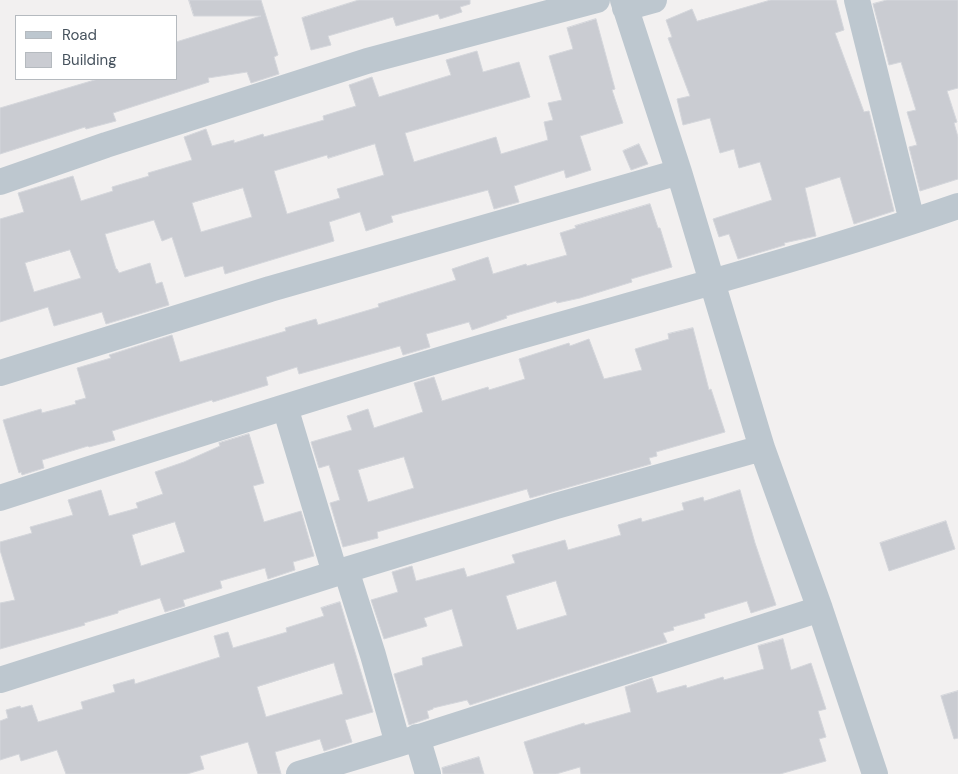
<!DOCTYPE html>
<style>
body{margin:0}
#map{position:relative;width:958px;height:774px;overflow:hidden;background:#f2f0f0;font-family:"DM Sans",sans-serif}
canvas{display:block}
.legend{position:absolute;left:15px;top:15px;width:162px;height:65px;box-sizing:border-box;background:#fff;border:1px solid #b5babf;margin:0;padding:6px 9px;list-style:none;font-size:15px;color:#47535e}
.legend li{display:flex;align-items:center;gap:10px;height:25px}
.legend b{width:25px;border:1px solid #b5babf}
</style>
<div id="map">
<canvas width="958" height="774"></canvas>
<ul class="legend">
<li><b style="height:6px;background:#bdc7cf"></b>Road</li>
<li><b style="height:14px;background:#caccd2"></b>Building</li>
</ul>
</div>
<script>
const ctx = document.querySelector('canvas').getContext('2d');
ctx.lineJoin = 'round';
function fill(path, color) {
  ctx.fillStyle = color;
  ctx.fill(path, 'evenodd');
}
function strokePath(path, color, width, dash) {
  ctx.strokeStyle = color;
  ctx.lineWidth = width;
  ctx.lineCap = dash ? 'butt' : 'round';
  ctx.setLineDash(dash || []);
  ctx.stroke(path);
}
const building = new Path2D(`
 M 189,0 L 261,0 L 278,55 L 274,57 L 279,74 L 251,83 L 247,72 L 208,78 L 209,82 L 113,113 L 116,121 L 86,129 L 85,127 L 0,154 L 0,108 L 98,79 L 176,79 L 176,42 L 261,16 L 194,16 Z
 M 359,0 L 470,0 L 470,4 L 460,7 L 462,12 L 440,19 L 438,14 L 396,26 L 393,17 L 328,36 L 331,45 L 311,50 L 302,18 Z
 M 771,0 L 836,0 L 844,30 L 835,33 L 864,112 L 869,111 L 894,211 L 854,224 L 840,177 L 805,188 L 816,236 L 784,243 L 785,245 L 738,259 L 729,234 L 719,237 L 713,219 L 772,200 L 760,162 L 739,168 L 734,149 L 720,153 L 710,118 L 683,125 L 677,99 L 690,96 L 668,38 L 672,37 L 666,20 L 692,9 L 697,21 Z
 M 887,0 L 958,0 L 958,88 L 947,91 L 957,122 L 954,123 L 958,137 L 958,179 L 920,191 L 909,147 L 917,145 L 907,112 L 916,110 L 901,62 L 889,65 L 873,4 Z
 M 596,19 L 615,89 L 612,90 L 623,123 L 580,136 L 591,170 L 566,178 L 564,170 L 514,186 L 519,202 L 494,209 L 488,190 L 391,216 L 393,222 L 366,231 L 360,212 L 329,222 L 334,241 L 225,274 L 223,266 L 185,277 L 172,237 L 162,241 L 154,220 L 105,234 L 116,269 L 117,269 L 119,273 L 150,263 L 156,284 L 162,282 L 169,305 L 106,324 L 102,312 L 54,326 L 48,307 L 0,322 L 0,219 L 24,212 L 18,193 L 73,176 L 81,201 L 113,191 L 112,187 L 149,176 L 148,173 L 192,160 L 184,137 L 206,129 L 212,146 L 234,140 L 234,143 L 263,134 L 264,137 L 324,120 L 323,116 L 356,106 L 349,85 L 372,77 L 379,97 L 451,75 L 446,60 L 477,51 L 483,72 L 519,62 L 530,97 L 405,133 L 414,162 L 496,137 L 501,154 L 548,140 L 544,122 L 553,120 L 548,103 L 562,100 L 549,56 L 573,49 L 567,28 ZM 375,144 L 384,175 L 337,189 L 340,198 L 287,214 L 274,171 L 327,155 L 328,158 ZM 243,188 L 252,217 L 201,232 L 192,203 ZM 70,250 L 81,278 L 34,292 L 25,263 Z
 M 639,144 L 648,164 L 631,170 L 623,151 Z
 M 650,204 L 658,228 L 660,228 L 672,267 L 631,279 L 632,282 L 580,298 L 557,303 L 556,301 L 506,316 L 507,318 L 472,330 L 469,322 L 426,334 L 430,347 L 403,355 L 400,346 L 299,374 L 297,367 L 266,377 L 268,385 L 213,402 L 212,400 L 112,431 L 115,440 L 89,447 L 88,446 L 42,460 L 44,468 L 22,475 L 21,472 L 19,473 L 3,420 L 41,409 L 42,413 L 76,404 L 75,401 L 86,398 L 77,368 L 111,358 L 109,355 L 172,335 L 180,362 L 286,331 L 285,328 L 316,319 L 318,325 L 379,307 L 378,304 L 456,280 L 452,269 L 488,257 L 493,274 L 526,264 L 527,266 L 567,255 L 560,233 L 576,228 L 575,226 Z
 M 693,328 L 709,390 L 711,389 L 725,432 L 656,452 L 657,456 L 649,458 L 651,464 L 530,498 L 527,489 L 377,532 L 378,538 L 343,547 L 330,503 L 340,500 L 329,465 L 319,468 L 311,442 L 352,430 L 347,416 L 368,409 L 374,428 L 423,412 L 414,383 L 434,377 L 442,401 L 488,387 L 489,390 L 525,379 L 519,359 L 569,343 L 570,346 L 589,339 L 604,379 L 642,370 L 635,349 L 669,339 L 668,334 ZM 404,457 L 414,488 L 368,502 L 358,470 Z
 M 249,434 L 264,483 L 253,486 L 264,522 L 301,511 L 314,556 L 293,562 L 295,570 L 268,579 L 265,568 L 220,581 L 222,588 L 183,600 L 185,606 L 165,612 L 160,598 L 118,611 L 118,613 L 84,623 L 85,625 L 0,649 L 0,603 L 15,600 L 0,550 L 0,542 L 32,533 L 30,527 L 73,515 L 68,500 L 101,490 L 109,516 L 138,508 L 136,503 L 163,494 L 155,472 L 184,462 L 220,446 L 219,443 ZM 175,522 L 185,552 L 141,566 L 132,535 Z
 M 740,490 L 755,543 L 776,605 L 751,613 L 747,601 L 704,614 L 705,618 L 673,627 L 674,630 L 663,633 L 667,642 L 470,705 L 467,700 L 433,708 L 433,709 L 427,711 L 429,718 L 409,725 L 394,674 L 423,665 L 422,658 L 463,646 L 452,609 L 424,618 L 427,626 L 384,639 L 371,600 L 398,592 L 392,572 L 412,566 L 416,581 L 464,568 L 467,577 L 515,563 L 512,555 L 565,540 L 568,550 L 621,535 L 618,525 L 641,518 L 642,522 L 684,510 L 682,503 L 703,497 L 704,501 ZM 556,581 L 567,615 L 517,630 L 506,596 Z
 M 946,521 L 955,549 L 889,571 L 880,543 Z
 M 340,602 L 373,712 L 345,720 L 352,742 L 324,751 L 320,739 L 275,752 L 281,774 L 258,774 L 248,742 L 200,756 L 204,769 L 187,774 L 66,774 L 57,750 L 21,761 L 19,754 L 0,760 L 0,721 L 8,718 L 6,710 L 20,706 L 21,708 L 32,705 L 38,722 L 83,709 L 81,702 L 115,692 L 113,685 L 134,679 L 135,684 L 220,657 L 214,636 L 228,632 L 233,648 L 287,632 L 286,628 L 324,616 L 321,608 ZM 334,663 L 343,694 L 266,717 L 257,687 Z
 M 783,639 L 791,670 L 811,663 L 826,709 L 818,711 L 826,737 L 819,739 L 826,761 L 780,774 L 581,774 L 580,767 L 556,774 L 534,774 L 524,742 L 584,723 L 585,725 L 631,712 L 625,687 L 652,678 L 657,693 L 686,685 L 687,688 L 723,677 L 724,680 L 764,669 L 758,646 Z
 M 958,691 L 958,738 L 954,739 L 941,696 Z
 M 479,757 L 484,774 L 443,774 L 442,768 Z`);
const minor = new Path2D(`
 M 623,0 L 679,172 L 762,448 L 820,609 L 875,774
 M 857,0 L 912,221
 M 625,8 L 654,0
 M 0,182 L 106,145 L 367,61 L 597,0
 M 0,373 L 270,289 L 679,172
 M 285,407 L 335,573
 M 0,498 C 166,444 332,391 500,342 C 653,298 807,258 958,206
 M 346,570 L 373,655 L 398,744
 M 0,680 L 346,570 L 556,506 L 762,448
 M 417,737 L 428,774
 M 299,774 L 398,744 L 820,609`);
fill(building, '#caccd2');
strokePath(building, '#d4d6db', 1);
strokePath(minor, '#bdc7cf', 26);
</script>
